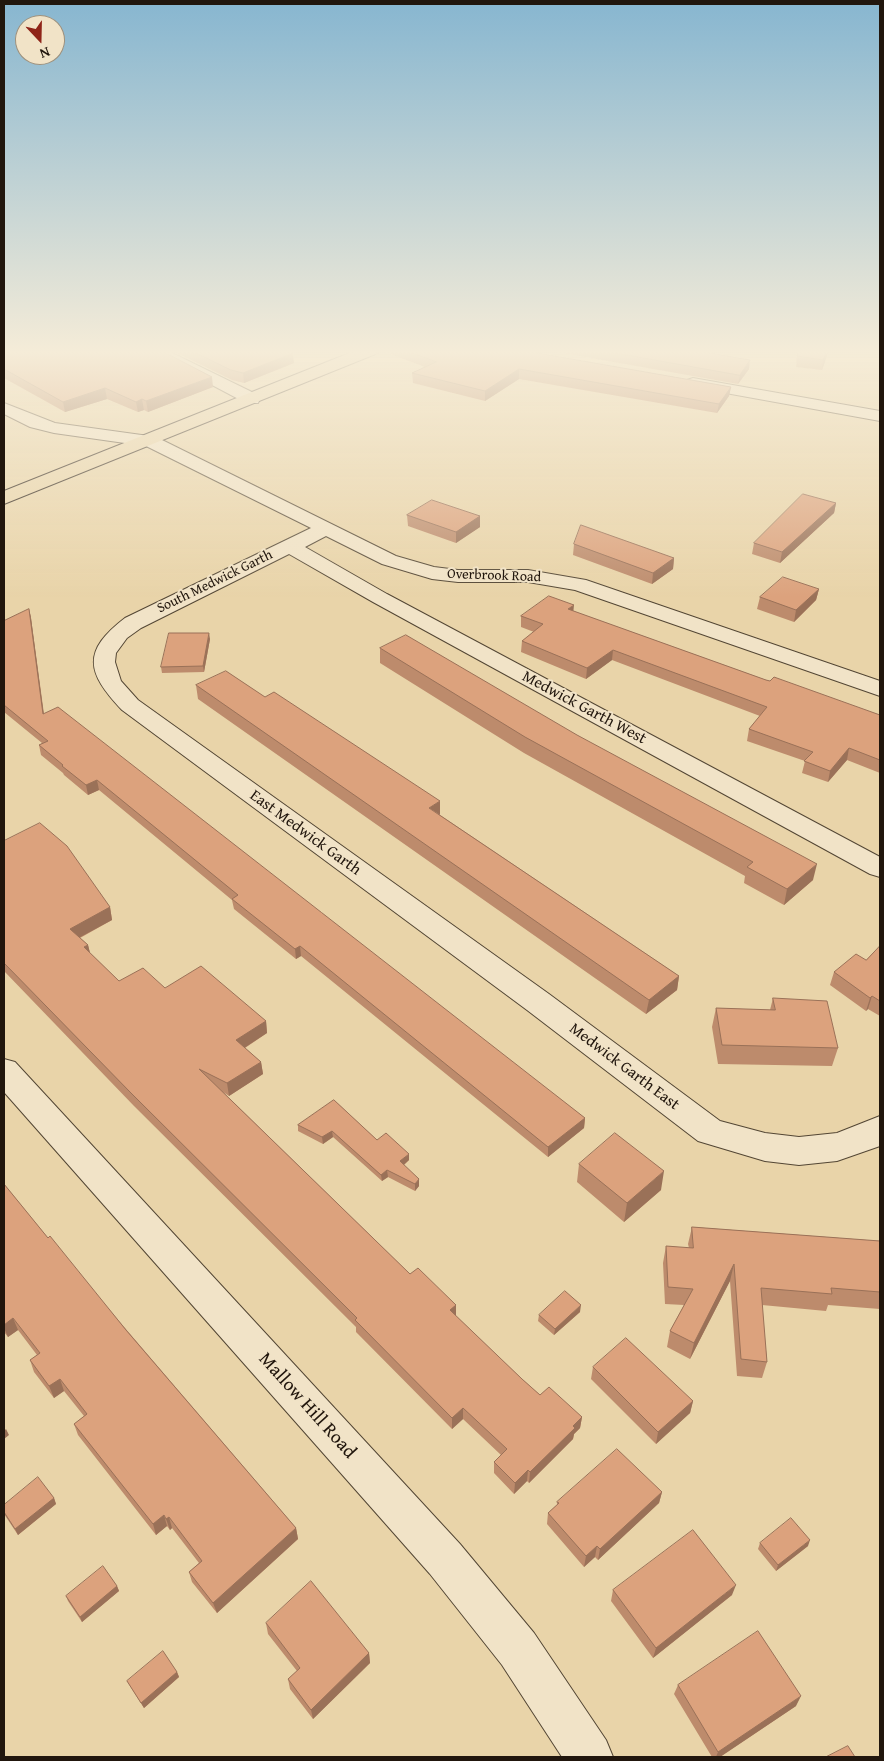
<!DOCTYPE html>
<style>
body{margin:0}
#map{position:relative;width:884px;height:1761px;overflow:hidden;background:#e9d4a9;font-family:"Gentium Book Plus",serif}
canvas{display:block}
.frame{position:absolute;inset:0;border:5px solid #21160d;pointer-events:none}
.north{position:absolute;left:15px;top:15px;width:50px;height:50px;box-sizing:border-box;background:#f1e3c7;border:1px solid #9e917d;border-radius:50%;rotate:159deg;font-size:14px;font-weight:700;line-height:20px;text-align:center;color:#21160d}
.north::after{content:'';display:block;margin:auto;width:18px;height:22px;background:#8f2418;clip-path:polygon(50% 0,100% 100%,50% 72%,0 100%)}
</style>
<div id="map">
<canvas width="884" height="1761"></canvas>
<div class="frame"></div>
<div class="north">N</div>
</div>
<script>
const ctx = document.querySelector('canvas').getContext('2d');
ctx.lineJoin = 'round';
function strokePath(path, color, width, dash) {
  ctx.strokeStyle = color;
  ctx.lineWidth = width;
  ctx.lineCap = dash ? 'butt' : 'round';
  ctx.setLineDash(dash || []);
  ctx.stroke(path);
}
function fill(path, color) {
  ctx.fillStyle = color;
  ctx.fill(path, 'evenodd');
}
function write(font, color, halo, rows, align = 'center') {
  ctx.font = font + ' "Gentium Book Plus",serif';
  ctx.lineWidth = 4;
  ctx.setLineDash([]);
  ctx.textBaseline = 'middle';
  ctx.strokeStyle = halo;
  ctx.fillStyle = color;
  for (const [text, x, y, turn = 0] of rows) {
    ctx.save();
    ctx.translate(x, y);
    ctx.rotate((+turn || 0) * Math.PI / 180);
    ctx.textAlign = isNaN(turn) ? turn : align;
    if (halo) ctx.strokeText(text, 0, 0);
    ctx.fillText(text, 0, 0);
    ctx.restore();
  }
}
const minor = new Path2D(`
 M 146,350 L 166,350 L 258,395 L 260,399 L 258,403 L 246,403 Z
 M 693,378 L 880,411 L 880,421 L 687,386 L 685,383 L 687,380 Z
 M 4,403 L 55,423 L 156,437 L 396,556 L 434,567 L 458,570 L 528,570 L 586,580 L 880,681 L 880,696 L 575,590 L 528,582 L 458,582 L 432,579 L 382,564 L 326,536 L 305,547 L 387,594 L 880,857 L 880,877 L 870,874 L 373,602 L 289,554 L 141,628 L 127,638 L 116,653 L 115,662 L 121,681 L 138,700 L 549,994 L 720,1121 L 765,1133 L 799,1137 L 837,1133 L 880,1116 L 880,1146 L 837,1161 L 799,1165 L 765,1161 L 698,1141 L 527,1010 L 122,710 C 86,672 82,651 125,618 L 311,528 L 146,446 L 54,433 L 30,427 L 4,414 Z
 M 4,1059 L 15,1062 L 460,1544 L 534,1633 L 606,1740 L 613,1757 L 562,1757 L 502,1665 L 430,1574 L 4,1092 Z`);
const primary = new Path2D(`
 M 357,350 L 379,350 L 378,353 L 4,504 L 4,491 Z`);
const wall = new Path2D(`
 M 4,350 L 213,387 L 148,412 L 144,410 L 138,412 L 107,399 L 65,412 L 4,378 Z
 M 171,350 L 285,350 L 294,363 L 244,383 L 232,380 Z
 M 380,350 L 520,350 L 731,387 L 729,396 L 717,413 L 519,379 L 485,401 L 413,383 L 412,373 L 425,367 Z
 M 546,350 L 692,350 L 749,369 L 738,384 Z
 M 800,350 L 829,350 L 822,370 L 796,367 L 797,356 Z
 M 836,503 L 834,513 L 780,563 L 752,554 L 754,543 Z
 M 407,515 L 480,516 L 480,527 L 456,543 L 408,526 Z
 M 574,544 L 674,558 L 673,569 L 652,584 L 573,555 Z
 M 819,589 L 816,600 L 794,622 L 757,609 L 760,597 Z
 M 29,609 L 31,618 L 44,714 L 585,1118 L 584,1128 L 548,1157 L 301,956 L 296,959 L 234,909 L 232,900 L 99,790 L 88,795 L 64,775 L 63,773 L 41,755 L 39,745 L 42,743 L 4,712 L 4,621 Z
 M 573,611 L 766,680 L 880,715 L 880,773 L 847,760 L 828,782 L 802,773 L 805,761 L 747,741 L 749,729 L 760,716 L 612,660 L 586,679 L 521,652 L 522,641 L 534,632 L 521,627 L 521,616 Z
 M 210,639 L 204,672 L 162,673 L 161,667 Z
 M 380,648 L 813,880 L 784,905 L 744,883 L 745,876 L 524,753 L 380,663 Z
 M 196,685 L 440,815 L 679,976 L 677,990 L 646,1014 L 198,699 Z
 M 4,841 L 110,907 L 112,920 L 80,938 L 88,945 L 90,953 L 119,981 L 165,988 L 266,1021 L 267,1033 L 245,1048 L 261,1062 L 263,1074 L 229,1096 L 223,1092 L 410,1274 L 456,1305 L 456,1316 L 522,1379 L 540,1395 L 582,1417 L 580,1428 L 574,1434 L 573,1439 L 529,1483 L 527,1481 L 514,1494 L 494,1473 L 494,1462 L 501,1455 L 463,1419 L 452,1429 L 356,1332 L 356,1327 L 134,1106 L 4,971 Z
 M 880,946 L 880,1016 L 868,1009 L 866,1011 L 830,985 L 834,972 L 866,960 Z
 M 773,998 L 838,1048 L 832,1066 L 718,1064 L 712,1027 L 716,1008 L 770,1010 Z
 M 334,1100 L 377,1140 L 409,1160 L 404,1165 L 419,1186 L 415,1191 L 388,1177 L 382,1181 L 333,1137 L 323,1144 L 298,1131 L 298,1125 Z
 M 579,1164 L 661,1190 L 624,1222 L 577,1182 Z
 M 4,1184 L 48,1238 L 296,1528 L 298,1539 L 217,1613 L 192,1582 L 189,1572 L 199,1563 L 172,1528 L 170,1530 L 167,1526 L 156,1535 L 78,1435 L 74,1424 L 84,1416 L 64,1391 L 54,1398 L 34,1372 L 30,1360 L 37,1355 L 18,1330 L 8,1337 L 4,1332 Z
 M 692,1227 L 880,1241 L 880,1309 L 828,1305 L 826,1311 L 762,1305 L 767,1362 L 762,1378 L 737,1376 L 730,1281 L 690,1359 L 667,1347 L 670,1331 L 684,1305 L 665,1304 L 663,1263 L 666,1246 L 689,1248 L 688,1244 Z
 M 580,1312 L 554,1335 L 538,1321 L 539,1315 Z
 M 593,1367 L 693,1401 L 690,1413 L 656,1444 L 591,1379 Z
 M 662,1492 L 659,1503 L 598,1560 L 595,1557 L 584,1567 L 547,1524 L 548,1513 L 557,1505 L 557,1502 Z
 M 54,1498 L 56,1504 L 18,1535 L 4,1514 L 4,1505 Z
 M 760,1543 L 808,1546 L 776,1571 L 758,1549 Z
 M 117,1586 L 119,1591 L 82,1622 L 68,1601 L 66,1596 Z
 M 613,1590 L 732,1595 L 653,1658 L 611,1601 Z
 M 266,1623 L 369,1653 L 370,1663 L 313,1719 L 290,1689 L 288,1679 L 297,1671 L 268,1634 Z
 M 177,1672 L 179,1677 L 144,1708 L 130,1686 L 127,1681 Z
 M 678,1685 L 796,1706 L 720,1757 L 712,1757 L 674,1694 Z`);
const shadedWall = new Path2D(`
 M 827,350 L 829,350 L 822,370 L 823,360 Z
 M 293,353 L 294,363 L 244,383 L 243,373 Z
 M 750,360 L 749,369 L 738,384 L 740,375 Z
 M 519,369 L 519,379 L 485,401 L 485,391 Z
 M 212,377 L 213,387 L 148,412 L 146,401 Z
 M 731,387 L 729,396 L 717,413 L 719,404 Z
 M 105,388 L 107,399 L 65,412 L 63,402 Z
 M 142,399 L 144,410 L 138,412 L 136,402 Z
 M 836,503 L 834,513 L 780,563 L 782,552 Z
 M 480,516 L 480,527 L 456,543 L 456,532 Z
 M 674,558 L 673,569 L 652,584 L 653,573 Z
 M 819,589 L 816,600 L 794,622 L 796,610 Z
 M 574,605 L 573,615 L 568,609 Z
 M 29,609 L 31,618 L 45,724 L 43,714 Z
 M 209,633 L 210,639 L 204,672 L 203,666 Z
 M 613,650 L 612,660 L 586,679 L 587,668 Z
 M 849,748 L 847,760 L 828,782 L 830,771 Z
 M 97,780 L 99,790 L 88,795 L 86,785 Z
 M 440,801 L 440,815 L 429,808 Z
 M 817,864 L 813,880 L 784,905 L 787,889 Z
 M 110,907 L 112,920 L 73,941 L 70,929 Z
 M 88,945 L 91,957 L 84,947 Z
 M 300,946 L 301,956 L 296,959 L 295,949 Z
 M 679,976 L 677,990 L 646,1014 L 649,1000 Z
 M 872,996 L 868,1009 L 866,1011 L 870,998 Z
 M 266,1021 L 267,1033 L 238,1052 L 236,1040 Z
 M 261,1062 L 263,1074 L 229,1096 L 227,1083 Z
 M 585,1118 L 584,1128 L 548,1157 L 548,1147 Z
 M 332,1131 L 333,1137 L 323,1144 L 322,1137 Z
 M 409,1154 L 409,1160 L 400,1168 L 400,1161 Z
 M 387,1170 L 388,1177 L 382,1181 L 381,1175 Z
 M 664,1171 L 661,1190 L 624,1222 L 627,1203 Z
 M 419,1179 L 419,1186 L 415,1191 L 415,1184 Z
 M 734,1264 L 730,1281 L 690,1359 L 694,1343 Z
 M 456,1305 L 456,1317 L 450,1310 Z
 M 581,1305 L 580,1312 L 554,1335 L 555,1329 Z
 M 13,1318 L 18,1330 L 8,1337 L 4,1328 L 4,1325 Z
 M 60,1379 L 64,1391 L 54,1398 L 49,1386 Z
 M 693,1401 L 690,1413 L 656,1444 L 658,1432 Z
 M 463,1408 L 463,1419 L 452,1429 L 452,1418 Z
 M 582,1417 L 580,1428 L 574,1434 L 573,1439 L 529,1483 L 530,1472 L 573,1426 Z
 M 6,1429 L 9,1435 L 4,1439 L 4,1431 Z
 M 528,1470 L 527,1481 L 514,1494 L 515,1483 Z
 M 662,1492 L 659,1503 L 598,1560 L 600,1549 Z
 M 54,1498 L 56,1504 L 18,1535 L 15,1529 Z
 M 164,1515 L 167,1526 L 156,1535 L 153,1524 Z
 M 169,1517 L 172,1528 L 170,1530 L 166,1519 Z
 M 296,1528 L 298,1539 L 217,1613 L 213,1603 Z
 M 810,1540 L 808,1546 L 776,1571 L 778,1565 Z
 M 597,1546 L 595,1557 L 584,1567 L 586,1556 Z
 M 736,1585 L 732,1595 L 653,1658 L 656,1648 Z
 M 117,1586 L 119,1591 L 82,1622 L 80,1617 Z
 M 369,1653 L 370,1663 L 313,1719 L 311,1710 Z
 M 177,1672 L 179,1677 L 144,1708 L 141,1703 Z
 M 801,1696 L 796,1706 L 720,1757 L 716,1757 L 718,1752 Z`);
const building = new Path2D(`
 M 4,350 L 160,350 L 212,377 L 146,401 L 142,399 L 136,402 L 105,388 L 63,402 L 4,369 Z
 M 190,350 L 285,350 L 293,353 L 243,373 L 231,370 Z
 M 404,350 L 520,350 L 731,387 L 719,404 L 519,369 L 485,391 L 412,373 L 436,362 Z
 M 599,350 L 692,350 L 750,360 L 740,375 Z
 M 800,350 L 827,350 L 823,360 L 797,356 Z
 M 803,494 L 836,503 L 782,552 L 754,543 Z
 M 432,500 L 480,516 L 456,532 L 407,515 Z
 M 581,525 L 674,558 L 653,573 L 574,544 Z
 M 783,577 L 819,589 L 796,610 L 760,597 Z
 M 549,596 L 574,605 L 568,609 L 766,680 L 770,681 L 774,677 L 880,715 L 880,760 L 849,748 L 830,771 L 804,761 L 813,752 L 749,729 L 767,707 L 613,650 L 587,668 L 522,641 L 543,624 L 521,616 Z
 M 29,609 L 43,714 L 58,707 L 585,1118 L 548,1147 L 300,946 L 295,949 L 232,899 L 238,895 L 97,780 L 86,785 L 62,766 L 63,765 L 39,745 L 48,741 L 4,705 L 4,621 Z
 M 169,633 L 209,633 L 203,666 L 161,667 Z
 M 406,635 L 577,735 L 817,864 L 787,889 L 747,867 L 753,862 L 525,737 L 380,648 Z
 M 226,671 L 265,697 L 274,692 L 440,801 L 429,808 L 679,976 L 649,1000 L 196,685 Z
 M 40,823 L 67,846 L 110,907 L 70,929 L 88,945 L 84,947 L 119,981 L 143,968 L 165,988 L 201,966 L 266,1021 L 236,1040 L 261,1062 L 227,1083 L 199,1069 L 410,1274 L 418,1268 L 456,1305 L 450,1310 L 522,1379 L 540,1395 L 549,1387 L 582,1417 L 573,1426 L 575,1428 L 530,1472 L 528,1470 L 515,1483 L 494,1462 L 507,1449 L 463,1408 L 452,1418 L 355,1320 L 357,1318 L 131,1093 L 4,963 L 4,841 Z
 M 880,946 L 880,1001 L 872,996 L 870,998 L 834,972 L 856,954 L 866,960 Z
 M 773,998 L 827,1001 L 838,1048 L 722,1045 L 716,1008 L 775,1010 Z
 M 334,1100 L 377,1140 L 386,1133 L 409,1154 L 400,1161 L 419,1179 L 415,1184 L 387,1170 L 381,1175 L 332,1131 L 322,1137 L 298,1125 Z
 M 615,1133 L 664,1171 L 627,1203 L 579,1164 Z
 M 4,1184 L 48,1238 L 50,1236 L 126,1330 L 296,1528 L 213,1603 L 189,1572 L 202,1561 L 169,1517 L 166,1519 L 164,1515 L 153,1524 L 74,1424 L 87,1414 L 60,1379 L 49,1386 L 30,1360 L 40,1353 L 13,1318 L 4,1325 Z
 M 692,1227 L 880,1241 L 880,1292 L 831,1288 L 832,1294 L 761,1288 L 767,1362 L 741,1359 L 734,1264 L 694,1343 L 670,1331 L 693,1289 L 668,1287 L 666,1246 L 693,1248 Z
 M 565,1291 L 581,1305 L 555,1329 L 539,1315 Z
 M 626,1338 L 693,1401 L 658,1432 L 593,1367 Z
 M 617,1449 L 662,1492 L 600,1549 L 597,1546 L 586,1556 L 548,1513 L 559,1503 L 557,1502 Z
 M 38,1477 L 54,1498 L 15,1529 L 4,1512 L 4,1505 Z
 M 791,1518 L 810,1540 L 778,1565 L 760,1543 Z
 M 693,1530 L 736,1585 L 656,1648 L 613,1590 Z
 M 103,1566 L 117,1586 L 80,1617 L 66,1596 Z
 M 311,1581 L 369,1653 L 311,1710 L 288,1679 L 300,1668 L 266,1623 Z
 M 758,1631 L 801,1696 L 718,1752 L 678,1685 Z
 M 163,1651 L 177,1672 L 141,1703 L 127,1681 Z
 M 848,1746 L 855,1757 L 826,1757 Z`);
const farStreetnames = [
 ["Overbrook Road",494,576,2],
 ["South Medwick Garth",215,582,-26]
];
const streetNames = [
 ["Medwick Garth West",584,708,28],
 ["East Medwick Garth",305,833,36],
 ["Medwick Garth East",624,1067,37]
];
const nearStreetnames = [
 ["Mallow Hill Road",307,1406,48]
];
strokePath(minor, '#534634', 2);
strokePath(primary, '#21160d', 2);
fill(minor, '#f1e3c7');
fill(primary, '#e9d4a9');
fill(wall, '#bd8b6c');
fill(shadedWall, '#9a7158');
fill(building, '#dca27d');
strokePath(building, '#9a7158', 1);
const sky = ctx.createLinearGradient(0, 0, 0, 597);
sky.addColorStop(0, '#87b6d0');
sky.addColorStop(0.59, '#f5ecd8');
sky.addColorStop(1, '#f5ecd800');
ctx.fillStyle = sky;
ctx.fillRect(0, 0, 884, 597);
write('14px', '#21160d', '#f1e3c7', farStreetnames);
write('16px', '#21160d', '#f1e3c7', streetNames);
write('19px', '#21160d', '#f1e3c7', nearStreetnames);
</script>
